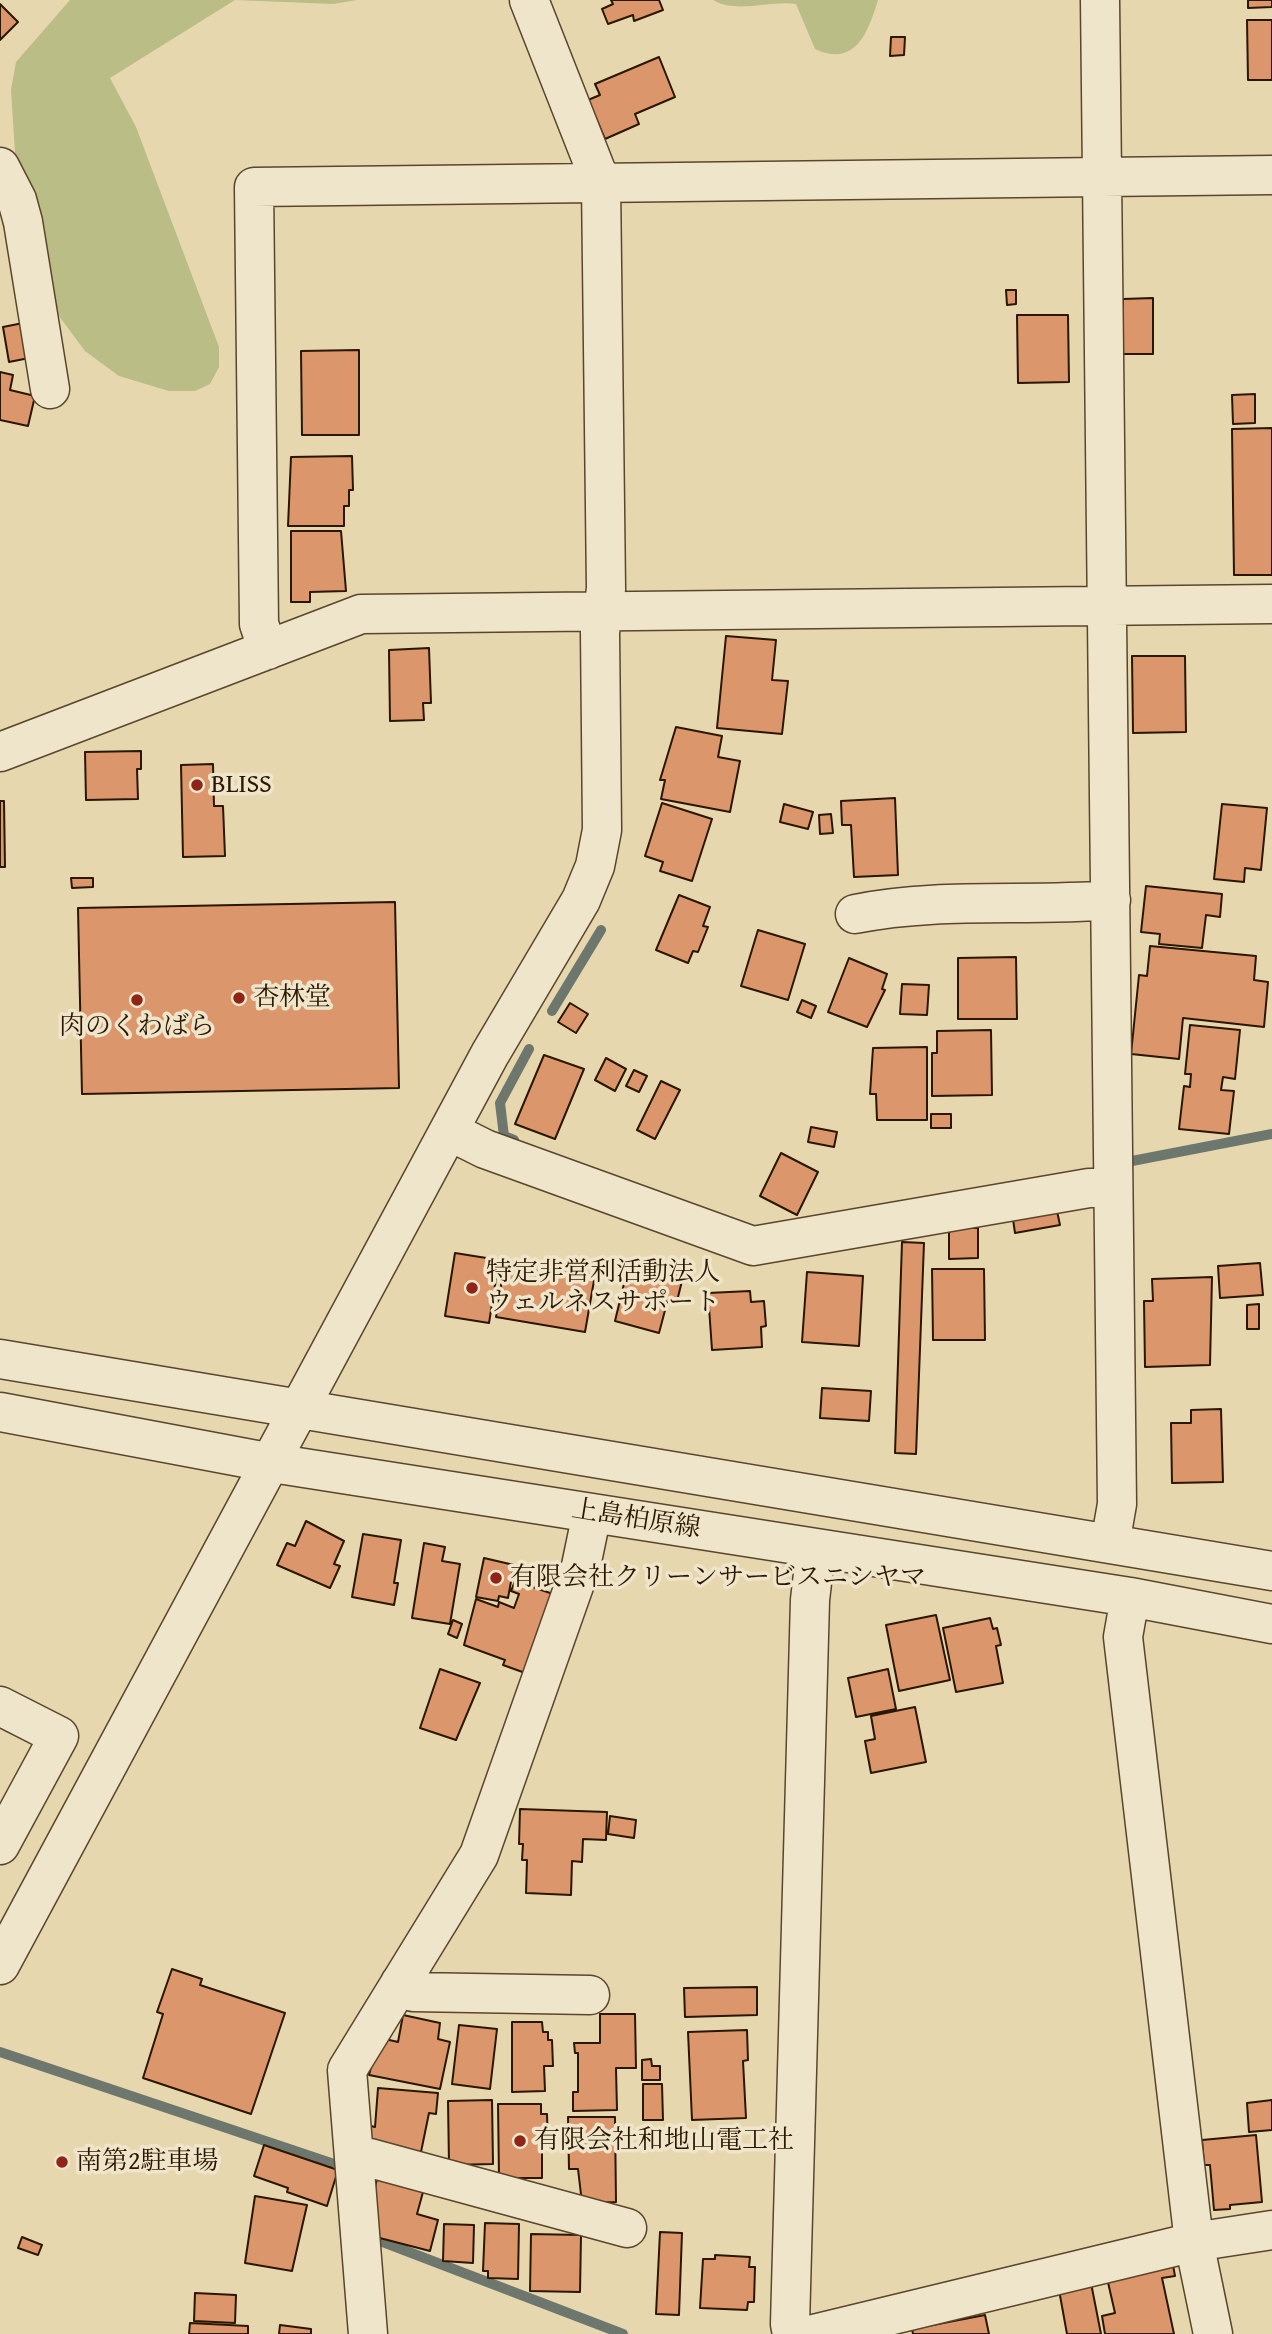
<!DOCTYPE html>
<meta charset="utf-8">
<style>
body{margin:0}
canvas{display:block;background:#e6d7ae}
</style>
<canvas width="1272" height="2334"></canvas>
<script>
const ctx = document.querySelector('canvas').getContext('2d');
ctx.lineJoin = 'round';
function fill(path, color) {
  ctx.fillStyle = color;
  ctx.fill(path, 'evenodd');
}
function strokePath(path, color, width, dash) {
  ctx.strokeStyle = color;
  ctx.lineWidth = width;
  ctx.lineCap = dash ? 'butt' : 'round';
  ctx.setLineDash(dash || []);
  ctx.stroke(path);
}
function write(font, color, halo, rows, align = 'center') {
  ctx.font = font + ' "Gentium Book Plus","Noto Serif JP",serif';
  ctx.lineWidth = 7;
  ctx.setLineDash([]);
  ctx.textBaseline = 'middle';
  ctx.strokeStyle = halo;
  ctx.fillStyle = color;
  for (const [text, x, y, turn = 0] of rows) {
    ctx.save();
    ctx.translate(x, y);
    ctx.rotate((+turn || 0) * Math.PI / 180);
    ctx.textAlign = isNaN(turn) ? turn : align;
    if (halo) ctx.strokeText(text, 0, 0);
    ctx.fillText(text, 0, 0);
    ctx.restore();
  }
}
const green = new Path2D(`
 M 70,0 L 357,0 L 333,4 L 235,0 L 110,78 L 136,127 L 219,347 L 219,367 L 210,384 L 195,391 L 169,391 L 119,376 L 85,351 L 59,316 L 48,290 L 15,152 L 11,90 L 16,62 Z
 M 713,0 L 878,0 C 868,33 855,68 815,49 L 796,4 C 770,0 736,14 713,0 Z`);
const stream = new Path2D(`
 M 552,1011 L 601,930
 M 514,1140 L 504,1136 L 500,1103 L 529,1049
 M 1132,1161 L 1272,1134
 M 0,2052 L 331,2163
 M 375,2239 L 623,2334`);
const building = new Path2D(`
 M 611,0 L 659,0 L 663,10 L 634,21 L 633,15 L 608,24 L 602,9 L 613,4 Z
 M 1248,0 L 1272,0 L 1272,7 L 1248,8 Z
 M 0,4 L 18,22 L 0,40 Z
 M 1247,20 L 1272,20 L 1272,80 L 1248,80 Z
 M 891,37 L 905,37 L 904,55 L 890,56 Z
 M 659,57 L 675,97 L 635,114 L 639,124 L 605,139 L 588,100 L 600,95 L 595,84 Z
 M 1006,290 L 1016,290 L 1016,304 L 1007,305 Z
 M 1153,298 L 1153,354 L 1123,354 L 1123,299 Z
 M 1017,315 L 1068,315 L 1069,382 L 1018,383 Z
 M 28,322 L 34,357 L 9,362 L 3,327 Z
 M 359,350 L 359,435 L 302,435 L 301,351 Z
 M 0,372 L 13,375 L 10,390 L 35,396 L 28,426 L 0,420 Z
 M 1255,394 L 1255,423 L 1233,424 L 1232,395 Z
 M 1272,428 L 1272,575 L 1234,575 L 1232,429 Z
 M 352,456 L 353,490 L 349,490 L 349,506 L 344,506 L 344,526 L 288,526 L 291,457 Z
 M 291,531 L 341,531 L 346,591 L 310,592 L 310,602 L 291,602 Z
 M 726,636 L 776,640 L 772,680 L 788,681 L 782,734 L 717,728 Z
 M 429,648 L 431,703 L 423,703 L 424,720 L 390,721 L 389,650 Z
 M 1132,656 L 1185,656 L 1186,732 L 1133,733 Z
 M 676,727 L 722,736 L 718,757 L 740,761 L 730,812 L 661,799 L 665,780 L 660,780 Z
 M 141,751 L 141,769 L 137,769 L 138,799 L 86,800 L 85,752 Z
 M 213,764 L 214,806 L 223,806 L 225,856 L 183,857 L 181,765 Z
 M 895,798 L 898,875 L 854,877 L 851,825 L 842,825 L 841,801 Z
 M 0,801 L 4,801 L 5,867 L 0,867 Z
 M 662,803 L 712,819 L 692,881 L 660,871 L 663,862 L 645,856 Z
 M 784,804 L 813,812 L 808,829 L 780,822 Z
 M 1222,804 L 1267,808 L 1261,870 L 1245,868 L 1244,882 L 1214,879 Z
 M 831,814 L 833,833 L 820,834 L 819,815 Z
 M 71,878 L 93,878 L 93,887 L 72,888 Z
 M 1146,886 L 1222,894 L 1220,917 L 1206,915 L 1202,948 L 1159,944 L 1160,934 L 1141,932 Z
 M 679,895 L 710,907 L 703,926 L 708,927 L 698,952 L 693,951 L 688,963 L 656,950 Z
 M 395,902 L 399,1088 L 82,1094 L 78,908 Z
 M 758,930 L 805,944 L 788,1000 L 741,986 Z
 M 1150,946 L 1256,956 L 1254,980 L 1268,982 L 1264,1027 L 1183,1018 L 1179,1059 L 1131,1054 L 1139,975 L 1147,976 Z
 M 1016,957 L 1017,1019 L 958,1019 L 958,958 Z
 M 849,958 L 887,974 L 882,989 L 885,990 L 867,1027 L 828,1012 Z
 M 902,984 L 929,985 L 927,1015 L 900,1014 Z
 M 802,1000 L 816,1006 L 811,1018 L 797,1012 Z
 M 570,1003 L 588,1014 L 576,1033 L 558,1022 Z
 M 1190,1025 L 1240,1030 L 1235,1079 L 1223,1077 L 1221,1090 L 1234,1091 L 1229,1134 L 1179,1129 L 1184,1086 L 1190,1087 L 1191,1074 L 1185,1074 Z
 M 991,1030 L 992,1095 L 932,1096 L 932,1053 L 937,1053 L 937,1031 Z
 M 927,1047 L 927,1120 L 877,1120 L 876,1094 L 870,1094 L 873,1048 Z
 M 544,1055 L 584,1069 L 555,1139 L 515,1124 Z
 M 606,1058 L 626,1069 L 615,1091 L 595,1080 Z
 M 634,1070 L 647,1076 L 639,1092 L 626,1086 Z
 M 661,1081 L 680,1090 L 655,1139 L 637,1130 Z
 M 931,1114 L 951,1114 L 951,1128 L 931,1128 Z
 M 811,1127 L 837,1132 L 834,1147 L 808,1142 Z
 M 781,1153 L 818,1172 L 797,1215 L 760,1196 Z
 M 1057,1211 L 1060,1225 L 1015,1233 L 1013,1219 Z
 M 949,1228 L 978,1228 L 978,1258 L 949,1259 Z
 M 902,1242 L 924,1243 L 916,1454 L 895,1453 Z
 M 455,1253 L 499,1260 L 489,1323 L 445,1316 Z
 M 505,1260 L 595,1275 L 585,1332 L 496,1317 Z
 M 629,1263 L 683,1277 L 677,1301 L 668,1299 L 659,1333 L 615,1321 Z
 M 1260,1263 L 1263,1295 L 1220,1298 L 1218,1266 Z
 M 932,1269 L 984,1269 L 985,1340 L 933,1340 Z
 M 807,1272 L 863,1276 L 859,1346 L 802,1342 Z
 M 1212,1277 L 1210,1365 L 1145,1367 L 1144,1301 L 1153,1301 L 1152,1279 Z
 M 750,1291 L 751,1302 L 764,1301 L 766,1326 L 761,1327 L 762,1347 L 712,1350 L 708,1293 Z
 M 1259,1304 L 1259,1329 L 1247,1329 L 1247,1305 Z
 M 822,1388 L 871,1391 L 869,1421 L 820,1418 Z
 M 1221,1409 L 1223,1482 L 1172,1483 L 1171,1423 L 1191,1423 L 1191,1410 Z
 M 306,1521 L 344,1541 L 334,1564 L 340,1566 L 330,1588 L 277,1565 L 287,1543 L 295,1546 Z
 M 363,1534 L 401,1540 L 394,1583 L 398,1583 L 394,1605 L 352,1597 Z
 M 424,1543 L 445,1547 L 442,1561 L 460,1564 L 450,1624 L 412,1618 Z
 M 484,1558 L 514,1565 L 508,1598 L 499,1596 L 498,1601 L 476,1597 Z
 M 515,1581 L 556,1595 L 528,1674 L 503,1665 L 505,1660 L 464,1645 L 476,1599 L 498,1607 L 499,1602 L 514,1608 L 519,1594 L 511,1591 Z
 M 936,1615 L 950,1680 L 899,1691 L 886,1625 Z
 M 990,1618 L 993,1629 L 997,1628 L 1001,1645 L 996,1646 L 1003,1683 L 956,1692 L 943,1628 Z
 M 453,1620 L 462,1624 L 457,1638 L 448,1634 Z
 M 440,1669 L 480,1683 L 456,1740 L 420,1728 Z
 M 888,1669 L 896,1709 L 856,1717 L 848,1678 Z
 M 915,1707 L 926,1762 L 871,1773 L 865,1741 L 875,1739 L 871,1716 Z
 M 520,1809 L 607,1812 L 606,1840 L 583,1839 L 582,1862 L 572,1861 L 571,1895 L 526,1893 L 527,1860 L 522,1860 L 523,1844 L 519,1844 Z
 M 610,1816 L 636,1820 L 634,1838 L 608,1834 Z
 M 172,1969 L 202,1979 L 200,1985 L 285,2013 L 251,2114 L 143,2078 L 163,2014 L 157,2012 Z
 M 757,1987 L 757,2015 L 685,2017 L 684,1988 Z
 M 600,2014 L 635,2014 L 636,2068 L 616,2068 L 617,2110 L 573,2111 L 573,2092 L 578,2092 L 578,2053 L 575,2053 L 574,2043 L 600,2043 Z
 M 403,2015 L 440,2023 L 438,2039 L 450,2042 L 440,2089 L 369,2075 L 373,2059 L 385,2039 L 398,2042 Z
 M 512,2022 L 542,2022 L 543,2032 L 548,2032 L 548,2040 L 552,2040 L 553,2066 L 544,2066 L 545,2091 L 512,2092 Z
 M 459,2025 L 497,2029 L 490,2089 L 452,2084 Z
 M 747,2030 L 748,2060 L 743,2061 L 746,2118 L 692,2120 L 688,2032 Z
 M 651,2059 L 652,2066 L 660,2066 L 660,2080 L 642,2080 L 642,2060 Z
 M 643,2084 L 662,2084 L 663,2120 L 643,2120 Z
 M 378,2088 L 438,2093 L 436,2114 L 429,2113 L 421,2152 L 369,2147 L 371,2126 L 375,2127 Z
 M 492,2100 L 493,2164 L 449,2165 L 448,2101 Z
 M 1272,2100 L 1272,2130 L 1249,2132 L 1247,2103 Z
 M 498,2104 L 541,2104 L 541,2114 L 547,2114 L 548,2147 L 542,2147 L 542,2178 L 499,2178 Z
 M 568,2117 L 615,2117 L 616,2202 L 582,2203 L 578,2169 L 569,2169 Z
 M 1256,2135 L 1262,2202 L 1230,2205 L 1230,2209 L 1214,2210 L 1210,2165 L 1204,2165 L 1202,2140 Z
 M 264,2145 L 338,2170 L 327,2206 L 287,2192 L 288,2188 L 254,2176 Z
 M 377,2179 L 423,2192 L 417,2214 L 438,2220 L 430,2251 L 372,2236 L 370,2207 Z
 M 255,2196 L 307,2205 L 292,2271 L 245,2263 Z
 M 485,2223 L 519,2224 L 518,2279 L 488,2278 L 488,2271 L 483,2271 Z
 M 444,2224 L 474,2225 L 473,2263 L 443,2261 Z
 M 660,2232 L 682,2233 L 679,2315 L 656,2314 Z
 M 531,2234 L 581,2235 L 580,2292 L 530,2291 Z
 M 22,2237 L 42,2245 L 38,2255 L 18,2248 Z
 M 715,2255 L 750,2257 L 749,2267 L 755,2267 L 754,2302 L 748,2302 L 747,2310 L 700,2308 L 703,2259 L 715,2259 Z
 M 1173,2265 L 1175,2276 L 1162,2278 L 1174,2334 L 1105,2334 L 1102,2316 L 1115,2313 L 1107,2278 Z
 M 1091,2283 L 1101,2334 L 1067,2334 L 1059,2290 Z
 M 195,2293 L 236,2295 L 235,2323 L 194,2321 Z
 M 985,2315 L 989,2334 L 913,2334 L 912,2329 Z
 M 190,2323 L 248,2326 L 248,2334 L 189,2334 Z
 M 280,2325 L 311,2329 L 311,2334 L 279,2334 Z`);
const minor = new Path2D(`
 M 1100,0 L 1117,1504 L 1110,1544
 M 0,167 L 17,200 L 23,222 L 50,389
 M 268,650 L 259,624 L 254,187 L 1272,175
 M 0,752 L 361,614 L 1272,604
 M 855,914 C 939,897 1025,907 1111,900
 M 449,1131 L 485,1149 L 753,1246 L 1089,1188 L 1113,1188
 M 0,1359 L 1272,1571
 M 0,1412 L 272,1463 L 1130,1597 L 1272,1624
 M 1130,1597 L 1123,1637 L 1194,2242 L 1213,2334
 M 0,1706 L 59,1736 L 0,1845
 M 0,1965 L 490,1054 L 581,900 L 595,866 L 602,830 L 600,632 L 606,589 L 601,183 L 529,0
 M 400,1983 L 413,1992 L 590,1995
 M 354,2159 L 370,2158 L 627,2228
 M 368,2334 L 347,2070 L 479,1855 L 581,1566 L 592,1513
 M 792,2334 L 790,2324 L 810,1600 L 816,1548
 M 814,2334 L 1194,2242 L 1272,2230`);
const markers = [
 [197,785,7,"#8f2418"],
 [239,998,7,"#8f2418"],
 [137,1000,7,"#8f2418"],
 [472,1288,7,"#8f2418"],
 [496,1578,7,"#8f2418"],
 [520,2141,7,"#8f2418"],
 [62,2162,7,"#8f2418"]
];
const poiNames = [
 ["BLISS",211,785],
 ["杏林堂",253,998],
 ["肉のくわばら",137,1027,"center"],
 ["特定非営利活動法人",486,1273],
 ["ウェルネスサポート",486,1303],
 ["有限会社クリーンサービスニシヤマ",510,1578],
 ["有限会社和地山電工社",534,2141],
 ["南第2駐車場",76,2162]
];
const streetNames = [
 ["上島柏原線",636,1520,9]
];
fill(green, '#bbbd86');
strokePath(stream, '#6e776d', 10);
fill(building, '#db966c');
strokePath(building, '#2b1600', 2);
strokePath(minor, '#5a462c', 41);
strokePath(minor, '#efe5ca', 38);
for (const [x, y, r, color] of markers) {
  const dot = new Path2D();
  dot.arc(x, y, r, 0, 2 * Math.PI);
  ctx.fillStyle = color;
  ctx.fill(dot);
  strokePath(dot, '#efe5ca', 2.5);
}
write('26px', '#2b1600', '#efe5ca', poiNames, 'left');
write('26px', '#2b1600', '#efe5ca', streetNames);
</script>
